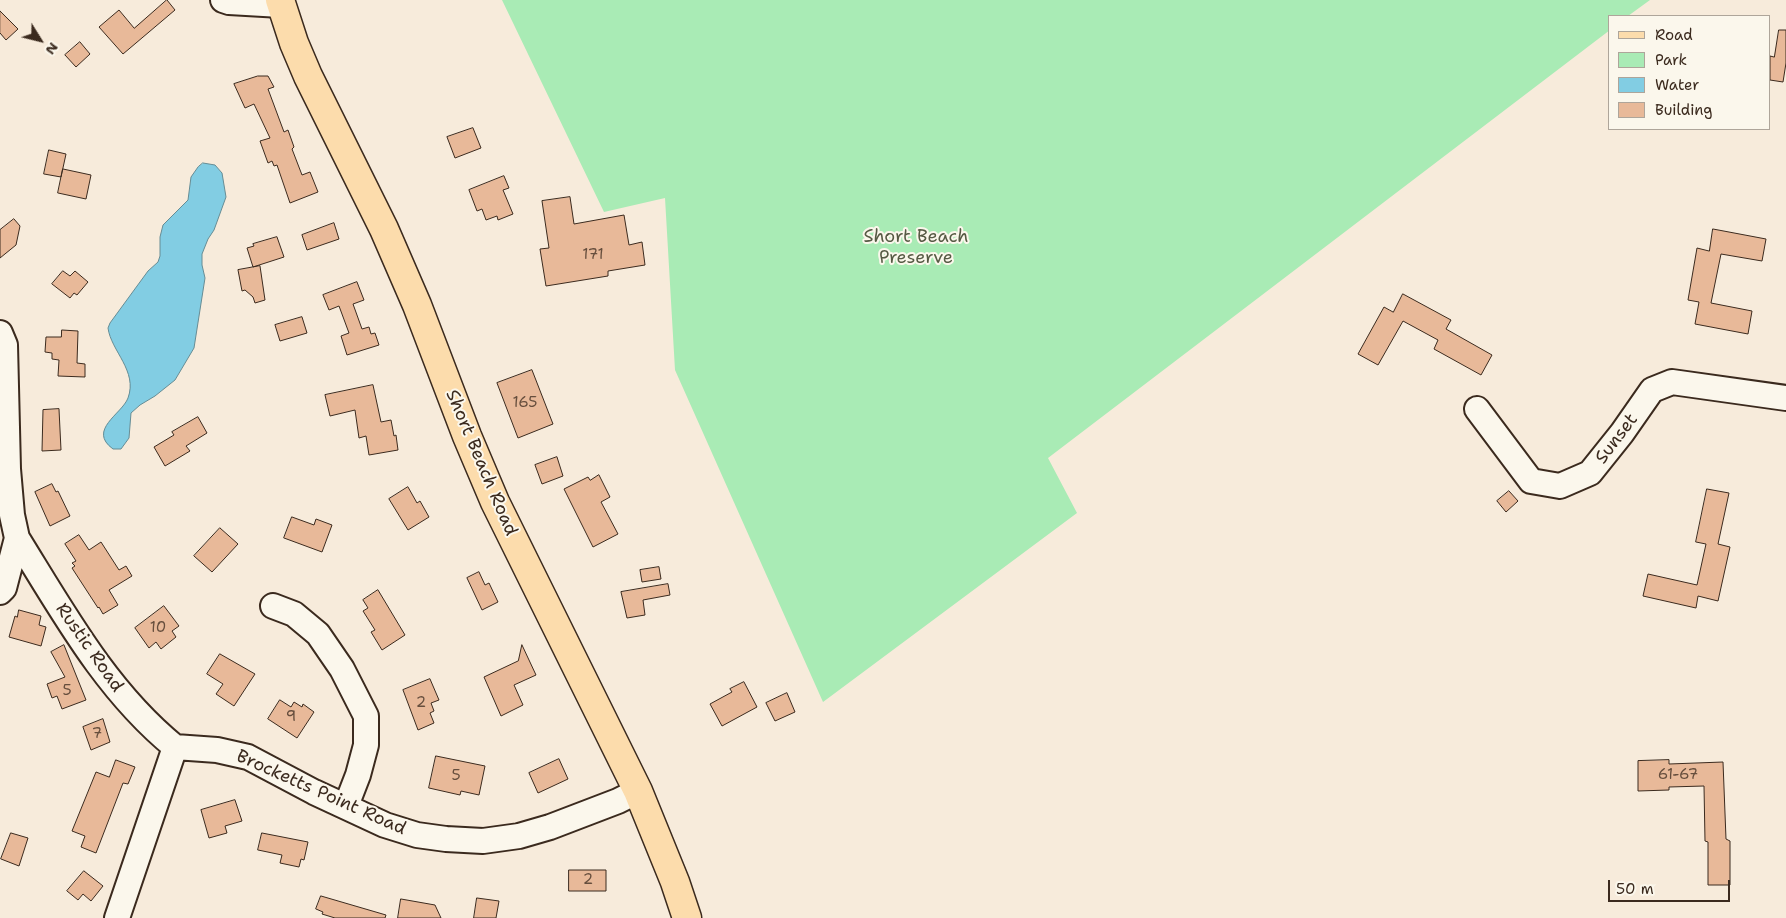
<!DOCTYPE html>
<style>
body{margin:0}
#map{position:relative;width:1786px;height:918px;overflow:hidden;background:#f7ebdb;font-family:"Shantell Sans",sans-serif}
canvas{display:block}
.legend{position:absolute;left:1608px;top:15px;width:162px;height:115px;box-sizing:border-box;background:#fbf7ec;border:1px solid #aea59a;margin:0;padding:6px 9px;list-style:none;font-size:15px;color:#3b2a1e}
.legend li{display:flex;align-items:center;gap:10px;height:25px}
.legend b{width:25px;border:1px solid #aea59a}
.north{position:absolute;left:15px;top:15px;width:50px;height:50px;-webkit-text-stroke:4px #fbf7ec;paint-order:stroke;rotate:126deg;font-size:14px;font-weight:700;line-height:20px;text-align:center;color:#3b2a1e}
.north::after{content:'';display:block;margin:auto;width:18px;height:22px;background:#3b2a1e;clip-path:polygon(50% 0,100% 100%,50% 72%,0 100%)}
.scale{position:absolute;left:1608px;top:880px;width:122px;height:22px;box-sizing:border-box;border:2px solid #3b2a1e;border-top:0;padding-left:6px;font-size:15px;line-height:18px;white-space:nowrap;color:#3b2a1e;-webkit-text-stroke:4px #fbf7ec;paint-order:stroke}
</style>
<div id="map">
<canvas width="1786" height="918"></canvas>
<ul class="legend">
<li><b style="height:6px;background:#fcdcac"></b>Road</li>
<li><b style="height:14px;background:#a9ebb5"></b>Park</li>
<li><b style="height:14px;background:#82cde3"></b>Water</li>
<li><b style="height:14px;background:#e8b999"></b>Building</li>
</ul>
<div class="north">N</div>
<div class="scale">50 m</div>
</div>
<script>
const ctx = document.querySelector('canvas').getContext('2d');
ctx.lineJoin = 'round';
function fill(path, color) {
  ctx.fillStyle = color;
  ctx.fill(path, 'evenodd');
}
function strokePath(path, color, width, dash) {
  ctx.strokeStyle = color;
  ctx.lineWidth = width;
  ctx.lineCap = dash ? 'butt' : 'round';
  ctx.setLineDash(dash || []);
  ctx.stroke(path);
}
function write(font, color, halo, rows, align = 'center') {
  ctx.font = font + ' "Shantell Sans",sans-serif';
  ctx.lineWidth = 4;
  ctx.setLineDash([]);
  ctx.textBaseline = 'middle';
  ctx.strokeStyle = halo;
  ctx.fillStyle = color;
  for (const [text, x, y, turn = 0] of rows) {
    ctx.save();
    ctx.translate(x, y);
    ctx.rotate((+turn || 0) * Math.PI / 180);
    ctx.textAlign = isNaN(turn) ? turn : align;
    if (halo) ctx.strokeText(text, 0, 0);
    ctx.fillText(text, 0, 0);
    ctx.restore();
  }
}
const green = new Path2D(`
 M 502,0 L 1650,0 L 1628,16 L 1610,16 L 1610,30 L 1048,458 L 1077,513 L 823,702 L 675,370 L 665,198 L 604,212 Z`);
const water = new Path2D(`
 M 203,163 L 215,165 L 222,173 L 226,197 L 214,230 L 208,239 L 202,254 L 202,265 L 205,278 L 194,348 L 175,380 L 155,396 L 140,405 L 131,413 L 129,438 L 121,449 L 113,449 C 87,430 122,414 128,398 C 138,371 111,351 108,328 L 110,323 L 148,271 L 158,262 L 160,256 L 160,237 L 163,225 L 188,200 L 191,177 L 198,167 Z`);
const building = new Path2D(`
 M 167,0 L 175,10 L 123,54 L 99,27 L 119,10 L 134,28 Z
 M 0,11 L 18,29 L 6,40 L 0,33 Z
 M 1779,30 L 1786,30 L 1786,63 L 1783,82 L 1770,80 L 1770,56 L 1774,57 Z
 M 80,42 L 90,54 L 76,67 L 65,55 Z
 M 258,76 L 268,76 L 274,87 L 268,89 L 284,132 L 288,130 L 294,147 L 292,149 L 302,175 L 310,172 L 318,192 L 290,203 L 277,165 L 274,166 L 272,161 L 268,163 L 260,141 L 270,138 L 254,104 L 245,108 L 234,84 Z
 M 473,128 L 481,148 L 455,158 L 447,137 Z
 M 49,150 L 66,154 L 61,177 L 44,174 Z
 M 63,169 L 91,175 L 86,199 L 58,193 Z
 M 504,176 L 509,188 L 503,190 L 513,214 L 498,220 L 497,216 L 486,220 L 482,209 L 477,211 L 469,190 Z
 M 570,197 L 574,224 L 624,215 L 629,245 L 642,242 L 645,265 L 608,271 L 608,276 L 546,286 L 540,249 L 549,248 L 542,201 Z
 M 14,219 L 20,226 L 16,245 L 0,258 L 0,230 Z
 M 334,223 L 339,239 L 307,250 L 302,235 Z
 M 1713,229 L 1766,239 L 1762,261 L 1721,254 L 1711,303 L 1752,311 L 1748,334 L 1695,324 L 1699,302 L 1688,300 L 1697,248 L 1709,251 Z
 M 277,237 L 284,257 L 253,267 L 247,248 L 254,246 L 253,244 Z
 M 260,266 L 265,300 L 255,303 L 253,297 L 245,290 L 242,291 L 238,270 Z
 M 63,271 L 70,276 L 75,271 L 88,282 L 77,295 L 74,293 L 70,298 L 52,284 Z
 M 357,282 L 364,300 L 353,304 L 362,329 L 369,327 L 371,334 L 375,333 L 379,345 L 347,355 L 341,336 L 349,333 L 339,306 L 329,310 L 323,295 Z
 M 1403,294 L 1451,320 L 1446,329 L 1492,355 L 1481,375 L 1434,349 L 1438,340 L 1403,321 L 1378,365 L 1358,354 L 1384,307 L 1393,312 Z
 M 302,317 L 307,333 L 280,341 L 275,325 Z
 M 62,330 L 78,331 L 77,363 L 85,364 L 85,377 L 58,376 L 59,360 L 52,359 L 52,353 L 45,352 L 46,337 L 61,337 Z
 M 532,370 L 553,424 L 518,438 L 497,383 Z
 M 373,385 L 381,422 L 391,420 L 394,436 L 396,435 L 398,450 L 369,455 L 366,436 L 359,438 L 355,410 L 330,416 L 325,395 Z
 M 59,409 L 61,450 L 42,451 L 43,410 Z
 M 198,417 L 207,433 L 186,446 L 190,451 L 165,466 L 154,447 L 174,435 L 172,432 Z
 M 557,457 L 563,476 L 542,484 L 535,465 Z
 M 599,475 L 610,497 L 601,502 L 618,534 L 593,547 L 564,489 L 588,477 L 590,480 Z
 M 52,484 L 56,492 L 58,491 L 70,516 L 50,526 L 35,492 Z
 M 408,487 L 417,503 L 420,501 L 429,517 L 408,530 L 389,499 Z
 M 1707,489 L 1729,493 L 1718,544 L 1730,547 L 1718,601 L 1698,596 L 1696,608 L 1643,596 L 1648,574 L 1697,585 L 1706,544 L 1696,542 Z
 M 1509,491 L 1518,501 L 1506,512 L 1497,501 Z
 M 292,517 L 314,525 L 316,519 L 332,525 L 322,552 L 284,538 Z
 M 220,528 L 238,544 L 212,572 L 194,556 Z
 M 79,535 L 89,550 L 101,542 L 119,570 L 126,566 L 132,576 L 109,590 L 118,605 L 103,614 L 99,607 L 98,608 L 72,568 L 75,566 L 72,563 L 76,561 L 65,544 Z
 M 659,567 L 661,579 L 642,582 L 640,570 Z
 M 479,572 L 485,585 L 489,583 L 498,602 L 482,610 L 467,578 Z
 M 668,584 L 670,595 L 643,600 L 645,615 L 627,618 L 621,592 Z
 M 378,590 L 405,635 L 382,650 L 371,632 L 375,630 L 363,611 L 368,608 L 363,600 Z
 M 164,606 L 179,626 L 172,631 L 176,637 L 161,649 L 156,642 L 149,648 L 135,628 Z
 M 19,610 L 41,616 L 39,625 L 46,627 L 41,646 L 9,637 L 15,616 L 17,617 Z
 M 64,645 L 86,700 L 62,709 L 57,696 L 52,698 L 47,684 L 65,677 L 51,652 Z
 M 522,645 L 536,675 L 514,685 L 523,705 L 501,716 L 484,677 L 518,661 Z
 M 220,654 L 255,674 L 234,706 L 216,694 L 223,684 L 207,674 Z
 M 430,679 L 439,700 L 431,703 L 434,711 L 430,713 L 434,723 L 418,730 L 403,690 Z
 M 744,682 L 757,707 L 722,726 L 710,704 L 732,692 L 730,689 Z
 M 787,693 L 795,712 L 775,721 L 766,703 Z
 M 280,700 L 291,707 L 294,702 L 302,707 L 303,704 L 314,712 L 297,738 L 268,719 Z
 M 103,719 L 110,742 L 91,750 L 83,727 Z
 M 436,756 L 485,766 L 479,795 L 461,791 L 460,795 L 429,788 Z
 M 559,759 L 568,779 L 538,793 L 529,773 Z
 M 116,760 L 135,767 L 128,784 L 123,783 L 96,853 L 81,847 L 85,836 L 72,831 L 96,772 L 109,777 Z
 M 1669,760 L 1669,764 L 1723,762 L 1726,839 L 1730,841 L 1730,885 L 1708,885 L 1708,842 L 1705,841 L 1704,786 L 1669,787 L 1669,790 L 1638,791 L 1638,761 Z
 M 235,800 L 242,821 L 225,826 L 227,833 L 209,838 L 201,810 Z
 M 11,833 L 28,838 L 19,866 L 1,859 Z
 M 262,833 L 308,842 L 304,860 L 301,859 L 299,867 L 280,863 L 282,855 L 258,850 Z
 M 569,870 L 606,870 L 606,891 L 569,891 Z
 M 84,871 L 103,886 L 91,901 L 83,894 L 78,900 L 67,891 Z
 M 321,896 L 386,915 L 385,918 L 335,918 L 322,914 L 323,912 L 316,909 Z
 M 477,898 L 499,901 L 496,918 L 474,918 Z
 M 401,899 L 435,905 L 441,918 L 398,918 Z`);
const minor = new Path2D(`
 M 223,0 L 229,2 L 281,5
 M 0,333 L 5,345 L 8,469 L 12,515 L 17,538 L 4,588 L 0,592
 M 1477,409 L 1531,481 L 1560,486 L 1590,473 L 1622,433 L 1652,390 L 1672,382 L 1786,398
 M 17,538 C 63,612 106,691 175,747
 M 273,606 L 294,614 L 318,634 L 342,669 L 366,716 L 366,745 L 358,775 L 346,806
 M 175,747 L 217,750 L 248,757 L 314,792 L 385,825 L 417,835 L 446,839 L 483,841 L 519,836 L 550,827 L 618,801 L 638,791
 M 117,918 L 175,747`);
const major = new Path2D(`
 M 280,0 L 294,43 L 308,76 L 384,229 L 417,305 L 467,436 L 495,502 L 638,791 L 675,882 L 687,918`);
const numberNames = [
 ["171",593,255],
 ["165",525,403],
 ["10",158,628],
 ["5",67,691],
 ["2",421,703],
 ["9",291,717],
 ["7",97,734],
 ["61-67",1678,775],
 ["5",456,776],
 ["2",588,880]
];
const parkNames = [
 ["Short Beach",916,237],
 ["Preserve",916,258]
];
const streetNames = [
 ["Sunset",1617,439,-53],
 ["Short Beach Road",481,463,67],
 ["Rustic Road",89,648,55],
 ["Brocketts Point Road",321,793,24]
];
fill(green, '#a9ebb5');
fill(water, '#82cde3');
strokePath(water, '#668c94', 1);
fill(building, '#e8b999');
strokePath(building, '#3b2a1e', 1);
strokePath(minor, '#3b2a1e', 28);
strokePath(major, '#3b2a1e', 31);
strokePath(minor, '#fbf7ec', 24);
strokePath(major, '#fcdcac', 28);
write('15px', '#664e3d', null, numberNames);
write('18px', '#565a44', '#fbf7ec', parkNames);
write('18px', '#3b2a1e', '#fbf7ec', streetNames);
</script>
